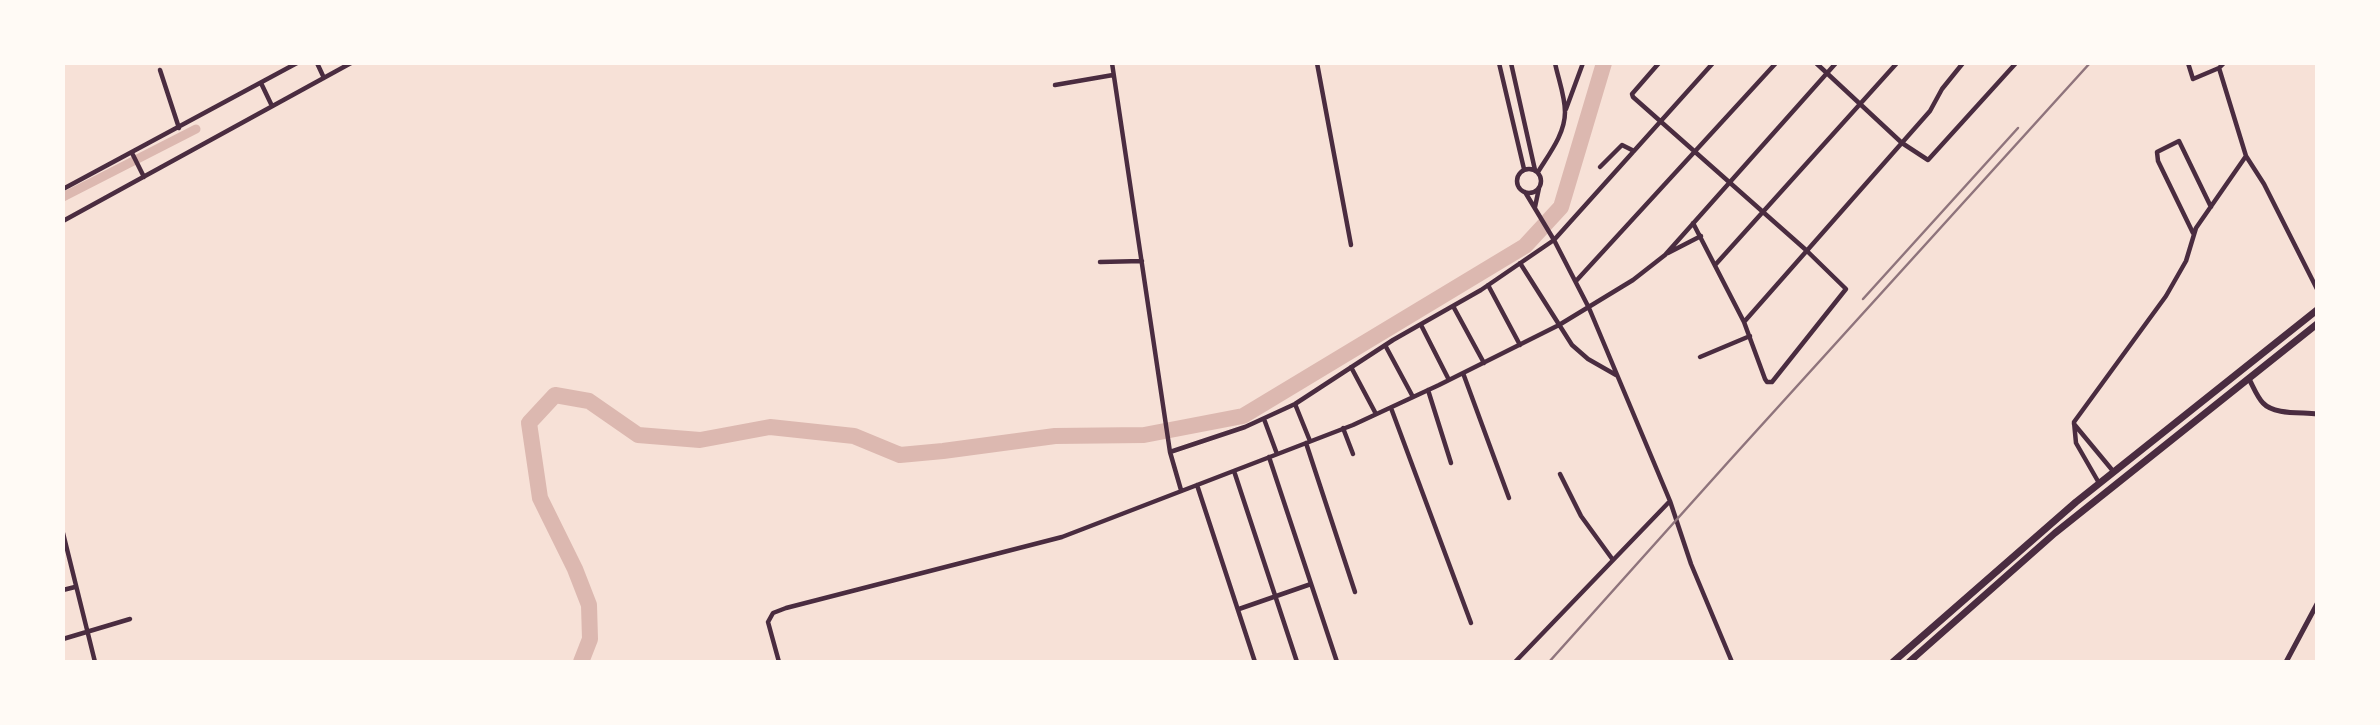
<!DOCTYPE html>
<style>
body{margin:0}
#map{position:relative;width:2380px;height:725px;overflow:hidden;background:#f7e1d7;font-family:"Noto Sans",sans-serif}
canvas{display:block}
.frame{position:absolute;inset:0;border:65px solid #fffaf5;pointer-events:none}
</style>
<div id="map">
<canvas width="2380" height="725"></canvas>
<div class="frame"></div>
</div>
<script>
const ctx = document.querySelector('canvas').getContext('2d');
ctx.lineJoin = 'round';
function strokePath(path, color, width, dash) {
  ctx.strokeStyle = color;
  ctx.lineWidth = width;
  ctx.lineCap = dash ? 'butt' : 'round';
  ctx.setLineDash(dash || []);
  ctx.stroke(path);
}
const canal = new Path2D(`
 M 63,197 L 196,129`);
const river = new Path2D(`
 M 581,662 L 590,639 L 589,605 L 575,569 L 540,498 L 529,423 L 555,395 L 589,401 L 638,435 L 700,440 L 770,427 L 854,436 L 900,455 L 943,451 L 1055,436 L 1144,435 L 1243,416 L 1525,246 L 1561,207 L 1604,63`);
const minor = new Path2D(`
 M 317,63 L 324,78
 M 1112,63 L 1170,452
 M 1317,63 L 1351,245
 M 1499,63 L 1524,169
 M 1511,63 L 1535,170
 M 1659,63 L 1632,94 L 1633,97 L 1806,250 L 1846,289 L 1772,382 L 1767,382 L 1765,379 L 1744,322 L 1693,223
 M 1816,63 L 1902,143 L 1928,160 L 2016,63
 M 2188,63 L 2193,79 L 2219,68
 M 2224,63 L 2219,68 L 2246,156 L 2264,184 L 2317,289
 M 160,70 L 179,128
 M 261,83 L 272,106
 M 1055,85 L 1113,75
 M 1566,109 L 1583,63
 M 132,153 L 144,177
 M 1600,167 L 1622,145 L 1634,151
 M1517 181a12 12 0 1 1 24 0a12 12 0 1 1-24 0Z
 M 1538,172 C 1549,154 1565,134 1565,112 C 1565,96 1558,78 1555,63
 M 63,189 L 297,63
 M 1525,192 L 1554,240 L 1589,308 L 1670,501 L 1691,564 L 1732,662
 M 1535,207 L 1539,188
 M 63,221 L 351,63
 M 2193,233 L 2158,161 L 2157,152 L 2179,141 L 2211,207
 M 1668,253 L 1701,236
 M 1100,262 L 1142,261
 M 1520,263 L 1572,345 L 1588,359 L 1616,375
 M 1716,264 L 1897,63
 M 1576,281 L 1776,63
 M 1488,285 L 1520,345
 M 1453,306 L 1484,363
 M 1744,322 L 1930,111 L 1942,89 L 1963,63
 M 1421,325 L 1449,380
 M 1385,345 L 1413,397
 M 1700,357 L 1750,336
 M 1351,367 L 1376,414
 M 1463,373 L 1509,498
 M 1428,390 L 1451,463
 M 1295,404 L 1310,441
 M 1391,408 L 1471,623
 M 1264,419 L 1277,454
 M 2074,424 L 2113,471
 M 1343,428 L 1353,454
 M 1306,443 L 1355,592
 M 1269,457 L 1337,662
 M 1234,471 L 1297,662
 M 1560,474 L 1581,516 L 1613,560
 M 2099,483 L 2076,443 L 2074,422 L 2166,296 L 2186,261 L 2196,228 L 2246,156
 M 1197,485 L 1255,662
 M 1181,490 L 1170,452 L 1245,427 L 1295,404 L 1393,340 L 1481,290 L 1554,240 L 1713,63
 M 63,533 L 95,662
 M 63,590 L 75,587
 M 1239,609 L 1311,584
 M 63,639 L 130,619
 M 779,662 L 768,622 L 773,613 L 786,608 L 1062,537 L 1353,425 L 1439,385 L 1559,325 L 1633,280 L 1665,255 L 1836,63
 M 1515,662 L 1670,501`);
const tertiary = new Path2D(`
 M 2249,379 C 2253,386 2257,397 2263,403 C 2274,415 2302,412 2317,414
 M 2286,662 L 2317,604`);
const trunk = new Path2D(`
 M 1893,662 L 2076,502 L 2317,310
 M 1909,662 L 2055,533 L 2317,324`);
const rail = new Path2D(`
 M 1863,299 L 2018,128
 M 1549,662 L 1730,460 L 2090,63`);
strokePath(canal, '#dcb8b0', 9);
strokePath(river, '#dcb8b0', 16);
strokePath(minor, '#4a2c40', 4.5);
strokePath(tertiary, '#4a2c40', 5);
strokePath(trunk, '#4a2c40', 7);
strokePath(rail, '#8f747c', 2.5);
</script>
